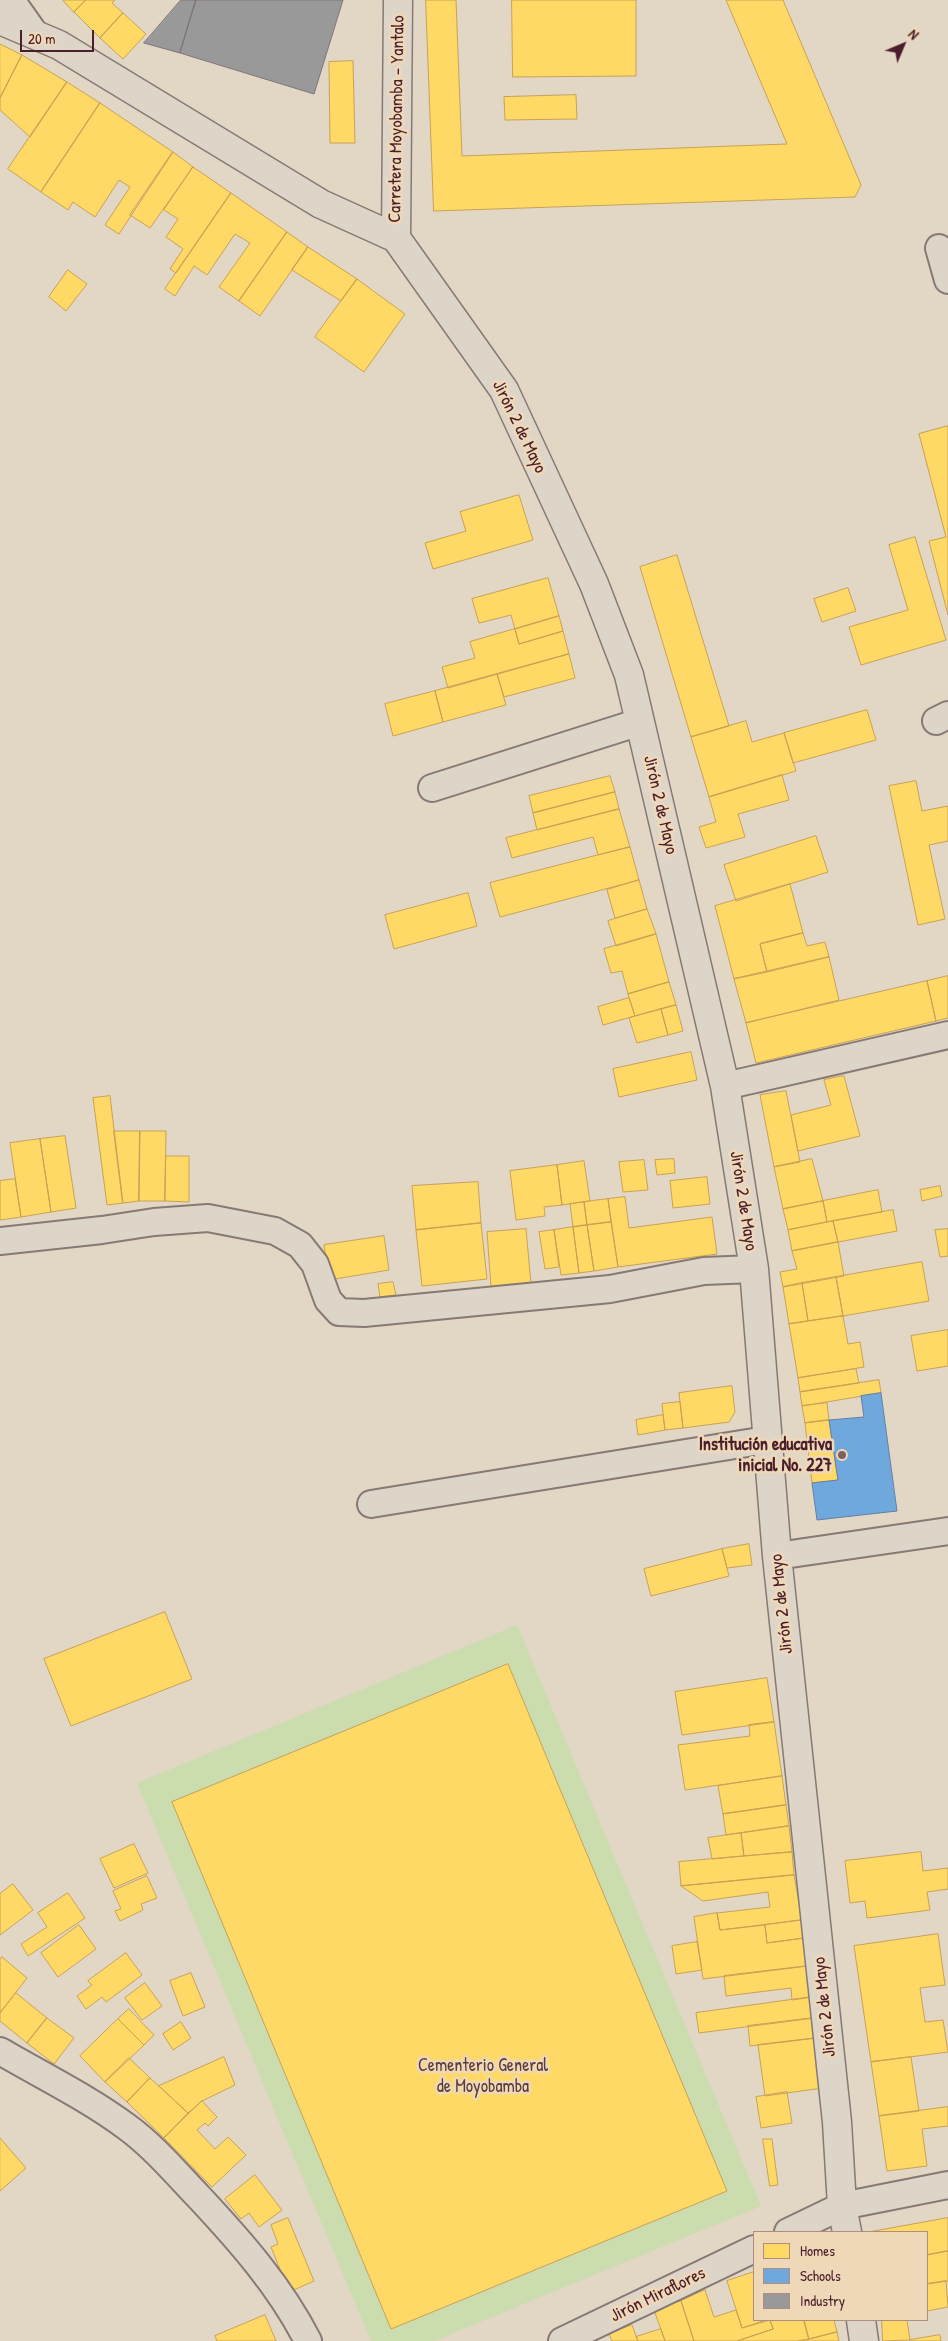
<!DOCTYPE html>
<meta charset="utf-8">
<style>
body{margin:0}
#map{position:relative;width:948px;height:2341px;overflow:hidden;background:#e2d6c5;font-family:"Patrick Hand",sans-serif}
canvas{display:block}
.legend{position:absolute;left:753px;top:2231px;width:175px;height:90px;box-sizing:border-box;background:#efd8b8;border:1px solid #ad8e80;margin:0;padding:6px 9px;list-style:none;font-size:15px;color:#4a1f2b}
.legend li{display:flex;align-items:center;gap:10px;height:25px}
.legend b{width:25px;border:1px solid #ad8e80}
.north{position:absolute;left:878px;top:20px;width:50px;height:50px;-webkit-text-stroke:4px #efd8b8;paint-order:stroke;rotate:45deg;font-size:14px;font-weight:700;line-height:20px;text-align:center;color:#4a1f2b}
.north::after{content:'';display:block;margin:auto;width:18px;height:22px;background:#4a1f2b;clip-path:polygon(50% 0,100% 100%,50% 72%,0 100%)}
.scale{position:absolute;left:20px;top:30px;width:74px;height:22px;box-sizing:border-box;border:2px solid #4a1f2b;border-top:0;padding-left:6px;font-size:15px;line-height:18px;white-space:nowrap;color:#4a1f2b;-webkit-text-stroke:4px #efd8b8;paint-order:stroke}
</style>
<div id="map">
<canvas width="948" height="2341"></canvas>
<ul class="legend">
<li><b style="height:14px;background:#ffd966"></b>Homes</li>
<li><b style="height:14px;background:#6fa8dc"></b>Schools</li>
<li><b style="height:14px;background:#999"></b>Industry</li>
</ul>
<div class="north">N</div>
<div class="scale">20 m</div>
</div>
<script>
const ctx = document.querySelector('canvas').getContext('2d');
ctx.lineJoin = 'round';
function fill(path, color) {
  ctx.fillStyle = color;
  ctx.fill(path, 'evenodd');
}
function strokePath(path, color, width, dash) {
  ctx.strokeStyle = color;
  ctx.lineWidth = width;
  ctx.lineCap = dash ? 'butt' : 'round';
  ctx.setLineDash(dash || []);
  ctx.stroke(path);
}
function write(font, color, halo, rows, align = 'center') {
  ctx.font = font + ' "Patrick Hand",sans-serif';
  ctx.lineWidth = 5;
  ctx.setLineDash([]);
  ctx.textBaseline = 'middle';
  ctx.strokeStyle = halo;
  ctx.fillStyle = color;
  for (const [text, x, y, turn = 0] of rows) {
    ctx.save();
    ctx.translate(x, y);
    ctx.rotate((+turn || 0) * Math.PI / 180);
    ctx.textAlign = isNaN(turn) ? turn : align;
    if (halo) ctx.strokeText(text, 0, 0);
    ctx.fillText(text, 0, 0);
    ctx.restore();
  }
}
const green = new Path2D(`
 M 517,1625 L 761,2206 L 434,2341 L 371,2341 L 137,1783 Z`);
const homes = new Path2D(`
 M 63,0 L 86,0 L 74,12 Z
 M 86,0 L 115,0 L 112,3 L 123,13 L 100,38 L 74,12 Z
 M 426,0 L 456,0 L 462,156 L 787,144 L 726,0 L 783,0 L 861,185 L 855,197 L 434,211 Z
 M 512,0 L 636,0 L 636,76 L 513,77 Z
 M 123,13 L 146,34 L 123,59 L 100,38 Z
 M 0,44 L 22,55 L 0,98 Z
 M 22,55 L 67,82 L 30,137 L 0,110 L 0,98 Z
 M 353,61 L 355,143 L 330,143 L 329,62 Z
 M 67,82 L 100,103 L 41,192 L 8,169 Z
 M 576,95 L 577,119 L 505,120 L 504,97 Z
 M 100,103 L 173,152 L 119,234 L 105,225 L 130,187 L 119,180 L 95,217 L 73,202 L 68,210 L 41,192 Z
 M 173,152 L 193,167 L 150,228 L 130,215 Z
 M 193,167 L 231,193 L 176,273 L 170,269 L 183,249 L 166,237 L 178,219 L 164,210 Z
 M 231,193 L 287,232 L 239,301 L 219,287 L 250,243 L 235,234 L 207,275 L 194,266 L 175,296 L 165,289 Z
 M 287,232 L 308,247 L 260,316 L 239,301 Z
 M 308,247 L 357,279 L 341,301 L 292,270 Z
 M 68,270 L 87,284 L 66,311 L 49,297 Z
 M 357,279 L 405,314 L 364,372 L 315,337 Z
 M 948,426 L 948,615 L 929,541 L 946,537 L 919,434 Z
 M 519,495 L 533,540 L 433,569 L 425,543 L 466,531 L 460,512 Z
 M 915,537 L 946,640 L 861,665 L 849,627 L 908,610 L 889,545 Z
 M 677,555 L 729,726 L 691,737 L 640,567 Z
 M 548,578 L 559,616 L 515,629 L 511,615 L 479,623 L 472,599 Z
 M 848,588 L 856,611 L 822,622 L 814,599 Z
 M 559,616 L 563,631 L 519,644 L 515,629 Z
 M 515,629 L 519,644 L 563,631 L 569,654 L 448,688 L 442,667 L 475,658 L 470,642 Z
 M 569,654 L 575,678 L 504,697 L 497,674 Z
 M 497,674 L 506,705 L 443,722 L 435,691 Z
 M 435,691 L 443,722 L 393,736 L 385,704 Z
 M 867,710 L 876,740 L 793,763 L 784,733 Z
 M 746,721 L 752,742 L 784,733 L 796,771 L 709,797 L 691,737 Z
 M 782,775 L 789,800 L 738,814 L 745,837 L 706,848 L 699,827 L 716,822 L 709,797 Z
 M 610,776 L 615,792 L 533,813 L 529,796 Z
 M 916,781 L 922,811 L 948,806 L 948,841 L 929,845 L 945,919 L 918,925 L 889,786 Z
 M 615,792 L 619,809 L 537,830 L 533,813 Z
 M 619,809 L 630,847 L 598,855 L 593,837 L 512,858 L 506,838 Z
 M 816,836 L 828,872 L 736,901 L 724,865 Z
 M 630,847 L 639,880 L 500,917 L 490,883 Z
 M 639,880 L 647,909 L 615,918 L 607,890 Z
 M 790,884 L 803,933 L 760,944 L 767,972 L 734,979 L 715,906 Z
 M 468,893 L 477,926 L 394,949 L 385,915 Z
 M 647,909 L 656,934 L 616,946 L 608,921 Z
 M 803,933 L 807,946 L 825,942 L 829,957 L 767,972 L 760,944 Z
 M 656,934 L 669,982 L 628,994 L 622,971 L 611,973 L 604,949 Z
 M 829,957 L 839,1000 L 746,1023 L 734,979 Z
 M 948,976 L 948,1018 L 936,1021 L 927,981 Z
 M 927,981 L 936,1021 L 756,1063 L 746,1023 Z
 M 669,982 L 676,1005 L 635,1016 L 628,994 Z
 M 629,998 L 635,1016 L 603,1025 L 598,1007 Z
 M 676,1005 L 683,1031 L 668,1035 L 661,1009 Z
 M 661,1009 L 668,1035 L 637,1043 L 629,1018 Z
 M 691,1052 L 697,1080 L 619,1097 L 613,1069 Z
 M 844,1076 L 860,1136 L 798,1151 L 791,1115 L 831,1105 L 824,1080 Z
 M 786,1091 L 800,1162 L 774,1167 L 760,1095 Z
 M 110,1096 L 123,1203 L 107,1205 L 93,1098 Z
 M 114,1131 L 140,1131 L 139,1201 L 123,1203 Z
 M 140,1131 L 166,1131 L 165,1201 L 139,1201 Z
 M 65,1136 L 76,1208 L 51,1212 L 40,1139 Z
 M 40,1139 L 51,1212 L 21,1217 L 10,1143 Z
 M 166,1156 L 189,1156 L 189,1202 L 165,1201 Z
 M 674,1159 L 675,1173 L 657,1175 L 655,1160 Z
 M 812,1159 L 823,1201 L 783,1209 L 774,1167 Z
 M 644,1160 L 648,1190 L 623,1192 L 619,1162 Z
 M 584,1161 L 590,1201 L 562,1205 L 557,1165 Z
 M 557,1165 L 562,1205 L 544,1207 L 545,1216 L 516,1220 L 510,1171 Z
 M 707,1177 L 710,1204 L 673,1208 L 670,1181 Z
 M 15,1179 L 21,1217 L 0,1220 L 0,1181 Z
 M 478,1182 L 481,1223 L 416,1230 L 412,1186 Z
 M 940,1186 L 942,1196 L 922,1201 L 920,1190 Z
 M 878,1190 L 882,1212 L 827,1222 L 823,1201 Z
 M 625,1197 L 629,1228 L 712,1217 L 717,1254 L 618,1267 L 608,1199 Z
 M 608,1199 L 611,1222 L 587,1225 L 584,1202 Z
 M 823,1201 L 827,1222 L 788,1230 L 783,1209 Z
 M 584,1202 L 587,1225 L 573,1227 L 570,1204 Z
 M 893,1210 L 897,1231 L 838,1242 L 833,1221 Z
 M 833,1221 L 838,1242 L 792,1251 L 788,1230 Z
 M 611,1222 L 618,1267 L 594,1271 L 587,1225 Z
 M 481,1223 L 487,1279 L 422,1286 L 416,1230 Z
 M 587,1225 L 594,1271 L 579,1273 L 573,1227 Z
 M 573,1227 L 579,1273 L 561,1275 L 554,1230 Z
 M 526,1229 L 531,1284 L 491,1287 L 487,1232 Z
 M 948,1229 L 948,1256 L 940,1257 L 935,1230 Z
 M 554,1230 L 559,1267 L 545,1269 L 539,1232 Z
 M 384,1236 L 389,1270 L 329,1280 L 324,1245 Z
 M 838,1242 L 844,1276 L 783,1287 L 780,1272 L 797,1269 L 792,1251 Z
 M 922,1262 L 929,1301 L 843,1316 L 836,1277 Z
 M 836,1277 L 843,1316 L 808,1321 L 802,1283 Z
 M 393,1282 L 396,1295 L 380,1297 L 378,1284 Z
 M 802,1283 L 808,1321 L 789,1324 L 783,1287 Z
 M 843,1316 L 848,1344 L 860,1342 L 864,1367 L 798,1378 L 789,1324 Z
 M 948,1330 L 948,1366 L 917,1371 L 911,1336 Z
 M 856,1369 L 859,1383 L 800,1392 L 798,1378 Z
 M 879,1380 L 881,1393 L 802,1406 L 800,1392 Z
 M 732,1386 L 735,1412 L 729,1422 L 683,1428 L 679,1393 Z
 M 680,1402 L 683,1428 L 665,1430 L 662,1404 Z
 M 827,1403 L 829,1420 L 805,1423 L 802,1406 Z
 M 663,1415 L 665,1430 L 638,1435 L 636,1420 Z
 M 829,1420 L 838,1480 L 812,1483 L 805,1423 Z
 M 749,1544 L 752,1565 L 727,1568 L 722,1549 Z
 M 722,1549 L 729,1576 L 651,1596 L 644,1569 Z
 M 165,1612 L 192,1679 L 71,1726 L 44,1659 Z
 M 508,1664 L 727,2191 L 391,2329 L 172,1802 Z
 M 767,1678 L 774,1722 L 682,1735 L 675,1692 Z
 M 774,1722 L 782,1776 L 685,1790 L 678,1745 L 750,1736 L 749,1725 Z
 M 782,1776 L 786,1805 L 723,1814 L 718,1786 Z
 M 786,1805 L 789,1826 L 726,1835 L 723,1814 Z
 M 789,1826 L 792,1852 L 744,1856 L 741,1833 Z
 M 741,1833 L 744,1856 L 712,1859 L 708,1838 Z
 M 134,1844 L 148,1873 L 114,1888 L 100,1859 Z
 M 792,1852 L 794,1875 L 681,1886 L 679,1862 Z
 M 921,1852 L 923,1871 L 948,1868 L 948,1889 L 927,1892 L 930,1910 L 867,1918 L 865,1901 L 850,1903 L 845,1861 Z
 M 794,1875 L 802,1920 L 720,1930 L 717,1913 L 770,1907 L 768,1892 L 703,1901 L 681,1886 Z
 M 147,1876 L 157,1898 L 141,1904 L 143,1910 L 120,1921 L 115,1911 L 121,1909 L 113,1891 Z
 M 13,1884 L 33,1910 L 0,1935 L 0,1894 Z
 M 68,1893 L 85,1918 L 28,1956 L 21,1944 L 47,1927 L 38,1913 Z
 M 717,1913 L 720,1930 L 765,1925 L 767,1943 L 804,1938 L 808,1966 L 703,1979 L 694,1917 Z
 M 802,1920 L 804,1938 L 767,1943 L 765,1925 Z
 M 79,1925 L 96,1949 L 58,1977 L 41,1953 Z
 M 938,1934 L 945,1985 L 920,1988 L 925,2022 L 943,2020 L 948,2052 L 871,2062 L 854,1946 Z
 M 697,1942 L 702,1970 L 676,1974 L 672,1946 Z
 M 126,1953 L 142,1975 L 106,2002 L 102,1997 L 86,2009 L 77,1996 L 92,1985 L 88,1981 Z
 M 2,1957 L 27,1978 L 0,2013 L 0,1960 Z
 M 808,1966 L 812,1997 L 792,2000 L 791,1988 L 726,1996 L 724,1976 Z
 M 191,1973 L 205,2007 L 183,2016 L 170,1981 Z
 M 145,1983 L 162,2006 L 142,2020 L 125,1998 Z
 M 16,1993 L 47,2018 L 27,2043 L 0,2021 L 0,2013 Z
 M 812,1997 L 814,2018 L 699,2033 L 696,2013 Z
 M 129,2009 L 154,2035 L 144,2045 L 118,2019 Z
 M 47,2018 L 74,2038 L 54,2064 L 27,2043 Z
 M 814,2018 L 817,2038 L 750,2046 L 748,2026 Z
 M 118,2019 L 144,2045 L 105,2082 L 80,2056 Z
 M 181,2022 L 191,2038 L 173,2050 L 163,2034 Z
 M 817,2038 L 823,2088 L 765,2096 L 758,2045 Z
 M 224,2057 L 235,2085 L 202,2101 L 188,2113 L 159,2086 Z
 M 911,2057 L 919,2111 L 879,2116 L 871,2062 Z
 M 129,2058 L 150,2078 L 127,2102 L 105,2082 Z
 M 150,2078 L 188,2113 L 164,2138 L 127,2102 Z
 M 787,2092 L 792,2123 L 761,2128 L 756,2097 Z
 M 202,2101 L 217,2117 L 208,2126 L 205,2123 L 197,2130 L 215,2149 L 228,2137 L 246,2155 L 212,2187 L 164,2138 Z
 M 948,2107 L 948,2126 L 922,2129 L 927,2166 L 887,2171 L 879,2116 Z
 M 0,2138 L 26,2168 L 0,2191 Z
 M 763,2139 L 772,2139 L 778,2185 L 770,2186 Z
 M 255,2175 L 282,2210 L 259,2227 L 249,2213 L 241,2219 L 225,2199 Z
 M 288,2218 L 314,2281 L 289,2292 L 271,2247 L 278,2244 L 271,2225 Z
 M 948,2218 L 948,2251 L 927,2255 L 927,2232 L 869,2232 Z
 M 948,2251 L 948,2281 L 927,2284 L 927,2255 Z
 M 754,2272 L 754,2320 L 766,2320 L 742,2328 L 727,2281 Z
 M 946,2281 L 948,2307 L 927,2311 L 927,2284 Z
 M 705,2290 L 714,2317 L 736,2310 L 742,2328 L 770,2320 L 773,2329 L 737,2341 L 694,2341 L 681,2301 Z
 M 681,2301 L 694,2341 L 665,2341 L 654,2310 Z
 M 265,2315 L 276,2341 L 217,2341 L 215,2336 Z
 M 770,2320 L 804,2320 L 809,2339 L 798,2341 L 737,2341 L 773,2329 Z
 M 804,2320 L 834,2320 L 837,2332 L 809,2339 Z
 M 882,2320 L 907,2320 L 910,2340 L 883,2341 Z
 M 632,2325 L 638,2341 L 612,2341 L 609,2334 Z
 M 661,2329 L 665,2341 L 638,2341 L 636,2337 Z
 M 837,2332 L 839,2341 L 798,2341 L 809,2339 Z
 M 940,2335 L 941,2341 L 910,2341 L 910,2340 Z`);
const schools = new Path2D(`
 M 881,1393 L 897,1511 L 817,1520 L 812,1483 L 838,1480 L 829,1420 L 864,1417 L 861,1396 Z`);
const industry = new Path2D(`
 M 181,0 L 196,0 L 180,53 L 144,43 Z
 M 196,0 L 343,0 L 314,94 L 180,53 Z`);
const minor = new Path2D(`
 M 11,0 L 35,34
 M 939,248 L 948,280
 M 936,721 L 948,715
 M 432,788 L 640,722
 M 725,1086 L 948,1035
 M 0,1241 L 102,1230 L 154,1222 L 208,1218 L 275,1231 L 300,1245 L 315,1264 L 328,1300 L 339,1312 L 364,1313 L 610,1289 L 704,1271 L 754,1269
 M 371,1504 L 766,1440
 M 777,1556 L 948,1531
 M 0,2051 C 43,2076 88,2098 127,2127 C 153,2146 176,2173 198,2196 C 240,2241 280,2286 308,2341
 M 788,2232 L 842,2206 L 948,2185
 M 562,2341 L 754,2249`);
const secondary = new Path2D(`
 M 0,20 L 59,45 L 321,204 L 396,238 L 504,390 L 594,584 L 629,675 L 640,722 L 725,1086 L 754,1269 L 777,1556 L 837,2122 L 842,2206 L 847,2232
 M 396,238 L 398,0
 M 861,2320 L 864,2341`);
const markers = [
 [842,1455,5,"#7f5f61"]
];
const streetNames = [
 ["Carretera Moyobamba - Yantalo",397,119,-89],
 ["Jirón 2 de Mayo",519,427,64],
 ["Jirón 2 de Mayo",660,805,77],
 ["Jirón 2 de Mayo",743,1201,81],
 ["Jirón 2 de Mayo",782,1604,-96],
 ["Jirón 2 de Mayo",825,2007,-96],
 ["Jirón Miraflores",658,2295,-26]
];
const poiNames = [
 ["Institución educativa",832,1445],
 ["inicial No. 227",832,1466]
];
const parkNames = [
 ["Cementerio General",483,2066],
 ["de Moyobamba",483,2087]
];
fill(green, '#cbdcae');
fill(homes, '#ffd966');
strokePath(homes, '#c9a154', 1);
fill(schools, '#6fa8dc');
strokePath(schools, '#647fa7', 1);
fill(industry, '#999');
strokePath(industry, '#817478', 1);
strokePath(minor, '#877974', 30);
strokePath(secondary, '#877974', 31);
strokePath(minor, '#ded5c9', 26);
strokePath(secondary, '#ded5c9', 28);
for (const [x, y, r, color] of markers) {
  const dot = new Path2D();
  dot.arc(x, y, r, 0, 2 * Math.PI);
  ctx.fillStyle = color;
  ctx.fill(dot);
  strokePath(dot, '#efd8b8', 2);
}
write('18px', '#4a1f2b', '#efd8b8', streetNames);
write('bold 18px', '#4a1f2b', '#efd8b8', poiNames, 'right');
write('18px', '#5b3c3c', '#efd8b8', parkNames);
</script>
